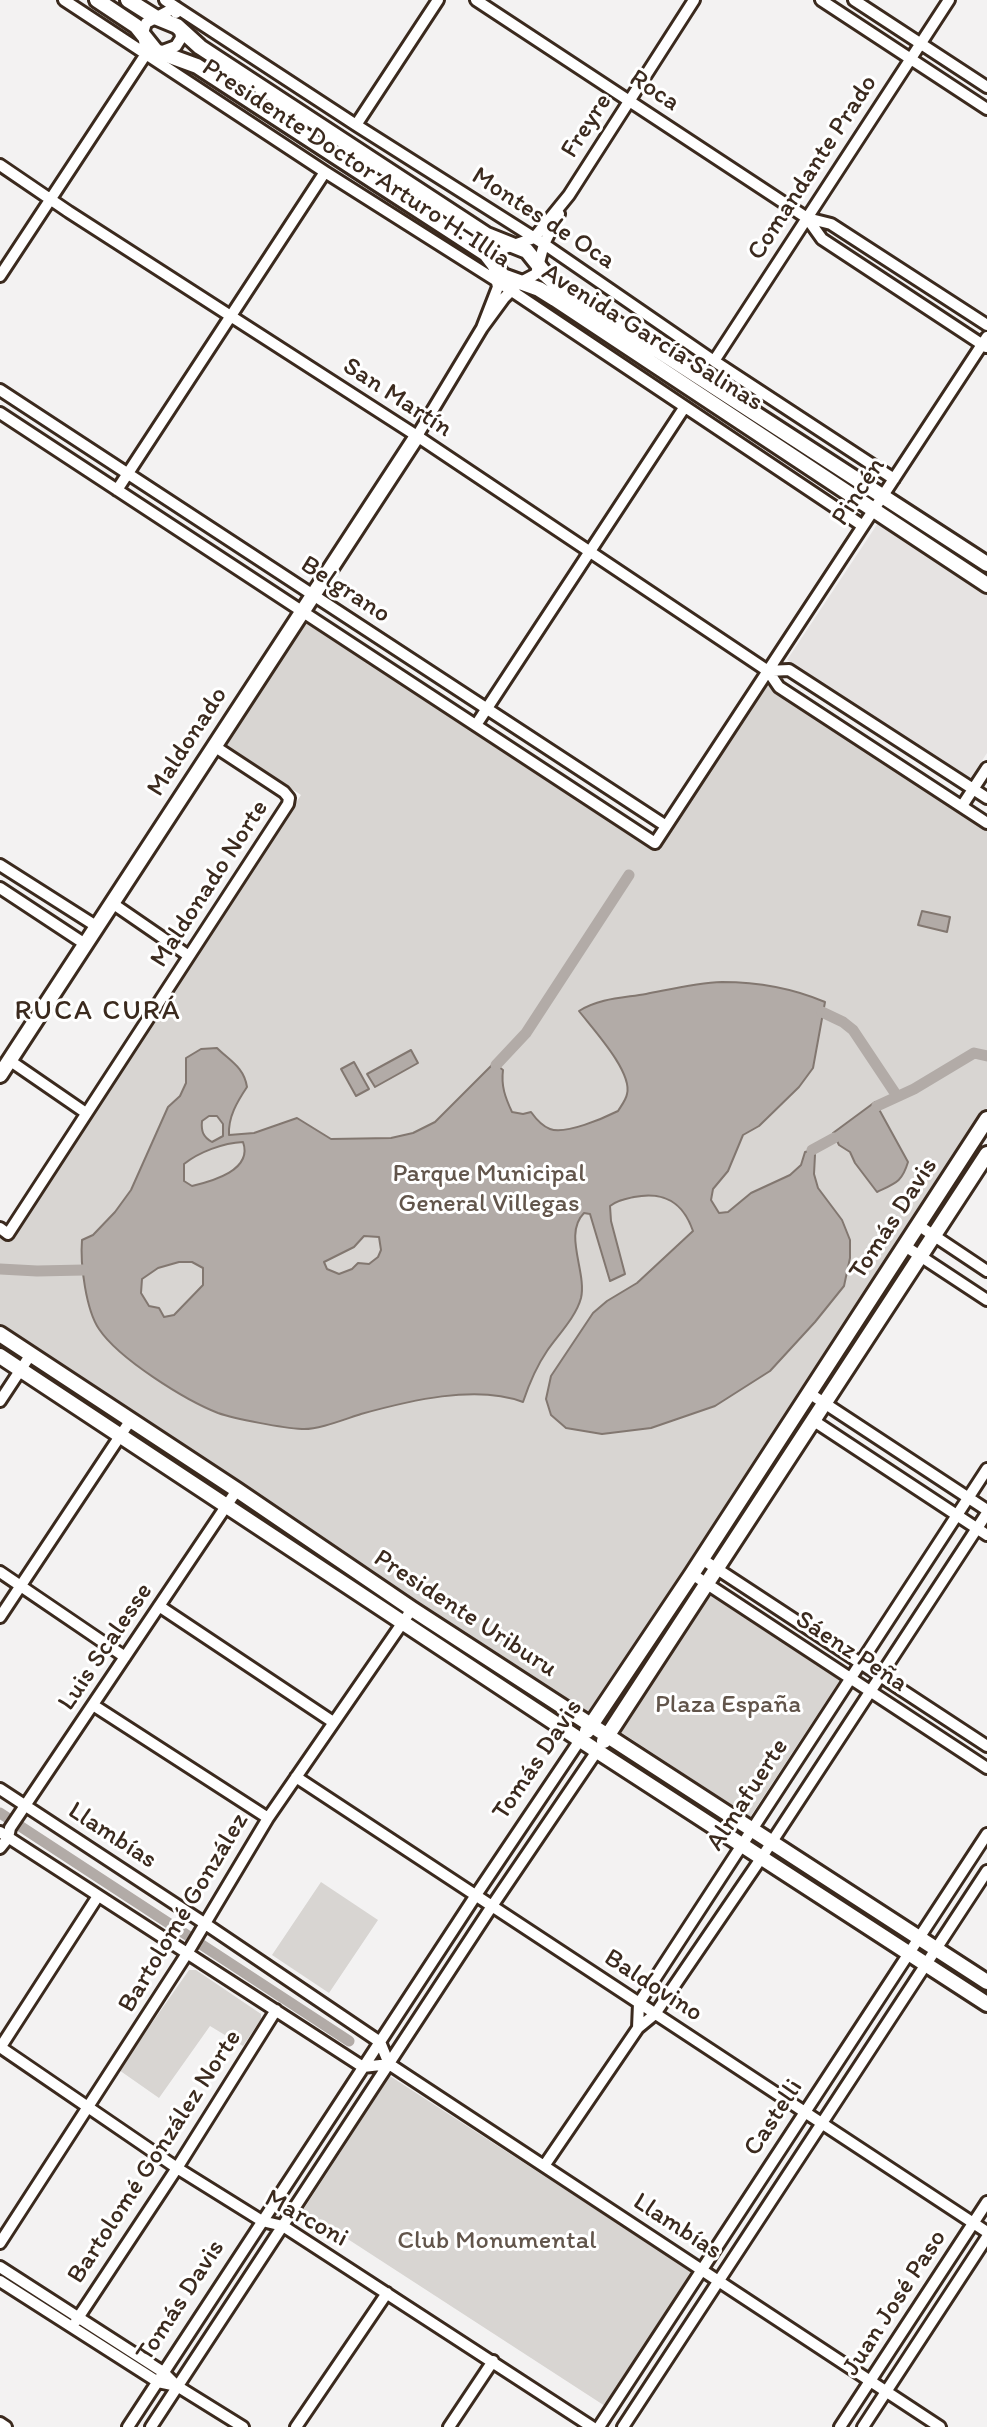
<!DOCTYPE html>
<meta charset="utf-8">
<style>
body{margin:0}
canvas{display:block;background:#f3f2f2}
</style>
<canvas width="987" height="2427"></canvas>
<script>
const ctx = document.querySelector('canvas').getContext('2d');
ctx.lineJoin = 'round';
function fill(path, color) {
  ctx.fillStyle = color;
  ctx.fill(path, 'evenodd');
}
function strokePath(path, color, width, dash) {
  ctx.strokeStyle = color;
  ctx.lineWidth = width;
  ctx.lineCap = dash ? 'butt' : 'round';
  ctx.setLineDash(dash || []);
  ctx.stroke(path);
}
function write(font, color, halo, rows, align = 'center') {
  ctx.font = font + ' Itim,sans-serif';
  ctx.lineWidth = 6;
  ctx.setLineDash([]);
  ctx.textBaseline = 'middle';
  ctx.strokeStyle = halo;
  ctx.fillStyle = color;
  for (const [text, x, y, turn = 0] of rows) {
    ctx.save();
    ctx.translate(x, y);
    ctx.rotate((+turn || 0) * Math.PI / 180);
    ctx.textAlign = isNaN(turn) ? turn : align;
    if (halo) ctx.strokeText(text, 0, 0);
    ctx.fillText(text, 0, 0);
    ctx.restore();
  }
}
const built = new Path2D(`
 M 878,523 L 987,594 L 987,753 L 970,779 L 787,660 Z`);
const green = new Path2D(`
 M 304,617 L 656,848 L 765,684 L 987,827 L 987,1108 L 590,1718 L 0,1325 L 0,1237 L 8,1242 L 301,795 L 222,743 Z
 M 706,1593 L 840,1680 L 750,1817 L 616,1729 Z
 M 321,1882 L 378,1920 L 329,1993 L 272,1955 Z
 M 189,1970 L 196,1970 L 261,2014 L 261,2019 L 243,2046 L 210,2026 L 159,2098 L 119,2070 Z
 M 390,2076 L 692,2272 L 605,2406 L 303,2210 Z`);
const water = new Path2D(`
 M 922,911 L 950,917 L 947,932 L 918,925 Z
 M 722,982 C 758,982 792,988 825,1002 L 813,1068 L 799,1087 L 759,1126 L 743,1135 L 728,1171 L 713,1189 L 711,1200 L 719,1213 L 728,1212 L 751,1193 L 790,1175 L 801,1165 L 805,1152 L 812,1150 L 815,1155 L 814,1174 L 818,1188 L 842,1220 L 850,1240 L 850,1258 L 844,1286 L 815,1322 L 770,1371 L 715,1406 L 651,1428 L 602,1434 L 566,1428 L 551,1415 L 546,1399 L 551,1376 L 593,1313 L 607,1301 L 637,1283 L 693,1231 C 683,1202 664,1191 634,1197 C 625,1199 618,1200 610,1206 L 611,1221 L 625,1274 L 610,1281 L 590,1214 L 584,1213 C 563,1234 587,1272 581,1298 C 576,1317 558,1335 547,1351 C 536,1367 529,1384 523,1402 C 476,1384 408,1401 361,1414 C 345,1419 318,1430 302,1429 C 283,1428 235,1419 218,1413 C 185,1400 119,1359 99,1329 C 86,1310 80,1264 82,1240 L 93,1235 L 115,1212 L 131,1190 L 168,1107 L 180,1096 L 186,1083 L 186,1058 L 201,1049 L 217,1048 C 230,1061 244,1067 247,1087 C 237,1102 228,1117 229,1135 L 254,1133 L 297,1118 L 331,1139 L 391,1138 L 413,1133 L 435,1122 L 494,1063 L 503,1070 C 501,1086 505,1097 512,1112 L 523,1114 L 531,1112 C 536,1119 542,1126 550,1129 C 565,1135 604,1118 618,1111 C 621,1106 626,1100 627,1094 C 633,1072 592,1028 579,1011 C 600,998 623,998 646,994 C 672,989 696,983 722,982 ZM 209,1116 L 217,1116 L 223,1124 L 223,1136 L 212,1142 C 203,1137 201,1131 202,1121 ZM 243,1142 C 253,1170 213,1181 192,1186 L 184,1181 L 184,1164 C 199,1152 223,1143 243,1142 ZM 364,1236 L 379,1237 L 381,1250 L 378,1257 L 369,1264 L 358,1263 L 352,1269 L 339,1274 L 327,1269 L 324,1262 L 354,1247 ZM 179,1262 L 192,1262 L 203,1268 L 203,1285 L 174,1315 L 164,1317 L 159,1308 L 149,1306 L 141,1293 L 142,1279 L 158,1268 Z
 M 411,1050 L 418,1063 L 375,1087 L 367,1074 Z
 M 354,1062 L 369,1089 L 356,1096 L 341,1069 Z
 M 875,1102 L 908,1162 C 902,1182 896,1183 877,1192 L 855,1163 L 850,1152 L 839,1145 L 833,1133 Z`);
const canal = new Path2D(`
 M 822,1012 L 843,1022 L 853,1030 L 897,1096
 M 496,1065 L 526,1033 L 629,875
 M 877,1106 L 914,1089 L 974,1053 L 987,1056
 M 812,1150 L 834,1138
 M 0,1269 L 37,1271 L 84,1270
 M 0,1813 L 349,2041`);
const street = new Path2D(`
 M 64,0 L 325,172 L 497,281 L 863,526
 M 165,0 L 356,125 L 544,244 L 714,361 L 894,479
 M 476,0 L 807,218 L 831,224 L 987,325
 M 821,0 L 987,109
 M 854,0 L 987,87
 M 160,52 L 176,46 L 181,38 L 180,29
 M 356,125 L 438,0
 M 0,165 L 69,212 L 417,436 L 768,671 L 779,687 L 987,823
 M 807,218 L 822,239 L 986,347
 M 0,276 L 146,54 L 143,33 L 146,23 L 176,7 L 176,13
 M 482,328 L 498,287 L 493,265 L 497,254 L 505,248 L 534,238 L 569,195 L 694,0
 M 714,361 L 949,0
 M 0,390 L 666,826
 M 0,413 L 655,843 L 987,337
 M 417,436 L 482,328 L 504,298 L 519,283 L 536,274 L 544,244 L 559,214
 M 117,490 L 325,172
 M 768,671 L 789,670 L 987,798
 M 476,725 L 684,408
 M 962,806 L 987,768
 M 0,865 L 96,926
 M 0,888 L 85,944
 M 112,903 L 189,956
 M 9,1060 L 86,1113
 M 918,1225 L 987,1271
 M 0,1228 L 8,1234 L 288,804 L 289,798 L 284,792 L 214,746
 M 905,1246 L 987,1300
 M 809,1393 L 987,1510
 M 0,1401 L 31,1354
 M 814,1421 L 987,1535
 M 702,1559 L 987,1746
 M 0,1572 L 125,1657
 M 692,1574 L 987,1768
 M 159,1606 L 333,1722
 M 0,1617 L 130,1421
 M 93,1705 L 268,1818
 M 296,1777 L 987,2232
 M 0,1789 L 204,1923 L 380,2042 L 389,2064 L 940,2427
 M 0,1832 L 363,2067 L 389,2064
 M 0,1848 L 8,1838 L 10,1828 L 237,1490
 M 638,2028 L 639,2003 L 987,1469
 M 0,2047 L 177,2168 L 262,2221 L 283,2226 L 592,2427
 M 0,2048 L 98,1896
 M 544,2166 L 638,2028 L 655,2014 L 762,1857 L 987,1513
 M 0,2243 L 188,1952 L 268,1818 L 412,1609
 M 0,2267 L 163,2372 L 177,2386 L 158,2382 L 0,2281
 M 76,2321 L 177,2168 L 276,2010
 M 177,2386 L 243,2427
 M 0,2423 L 6,2427
 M 128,2427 L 476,1895 L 580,1740
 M 151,2427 L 492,1906 L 597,1751
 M 296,2427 L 387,2293
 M 449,2427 L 493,2361
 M 599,2427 L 987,1834
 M 623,2427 L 987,1871
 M 840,2427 L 987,2202
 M 863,2427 L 987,2237`);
const secondary = new Path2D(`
 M 97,0 L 136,26 L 156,51 L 197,66 L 486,254 L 503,276 L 539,289 L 555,299 L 987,585
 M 128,0 L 155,17 L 177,26 L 200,47 L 487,235 L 527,251 L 547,276 L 557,285 L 987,564
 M 0,1075 L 417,436
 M 0,1334 L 237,1490 L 412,1609 L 987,1982
 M 0,1356 L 597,1751 L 987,2004
 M 587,1731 L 692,1574 L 987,1119
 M 604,1741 L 987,1154`);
const streetNames = [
 ["Roca",654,91,33],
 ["Freyre",587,126,-57],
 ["Presidente Doctor Arturo H. Illia",356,164,33],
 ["Comandante Prado",813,168,-57],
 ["Montes de Oca",543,219,33],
 ["Avenida García Salinas",652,338,32],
 ["San Martín",397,398,33],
 ["Pincén",859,492,-57],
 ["Belgrano",345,590,33],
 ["Maldonado",188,742,-57],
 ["Maldonado Norte",210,884,-57],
 ["Tomás Davis",894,1219,-57],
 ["Presidente Uriburu",465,1614,33],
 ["Luis Scalesse",106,1647,-56],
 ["Sáenz Peña",851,1652,33],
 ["Tomás Davis",538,1760,-56],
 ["Almafuerte",748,1795,-57],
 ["Llambías",112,1836,33],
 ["Bartolomé González",184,1913,-59],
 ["Baldovino",653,1986,33],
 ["Castelli",774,2118,-57],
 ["Bartolomé González Norte",155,2157,-57],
 ["Marconi",306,2219,29],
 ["Llambías",677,2227,33],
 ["Tomás Davis",181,2301,-57],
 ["Juan José Paso",895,2303,-57]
];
const parkNames = [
 ["Parque Municipal",489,1174],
 ["General Villegas",489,1204],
 ["Plaza España",728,1705],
 ["Club Monumental",497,2241]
];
const neighbourhoodNames = [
 ["RUCA CURÁ",98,1012]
];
fill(built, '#e6e3e2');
fill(green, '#d8d5d2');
fill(water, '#b2aba7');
strokePath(water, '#827770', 2);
strokePath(canal, '#b2aba7', 11);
strokePath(street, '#3b2a1e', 16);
strokePath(secondary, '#3b2a1e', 20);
strokePath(street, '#fff', 10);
strokePath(secondary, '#fff', 14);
write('26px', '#3b2a1e', '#fff', streetNames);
write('26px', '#62554b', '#fff', parkNames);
ctx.letterSpacing = '2px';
write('28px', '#3b2a1e', '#fff', neighbourhoodNames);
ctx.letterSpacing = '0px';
</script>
